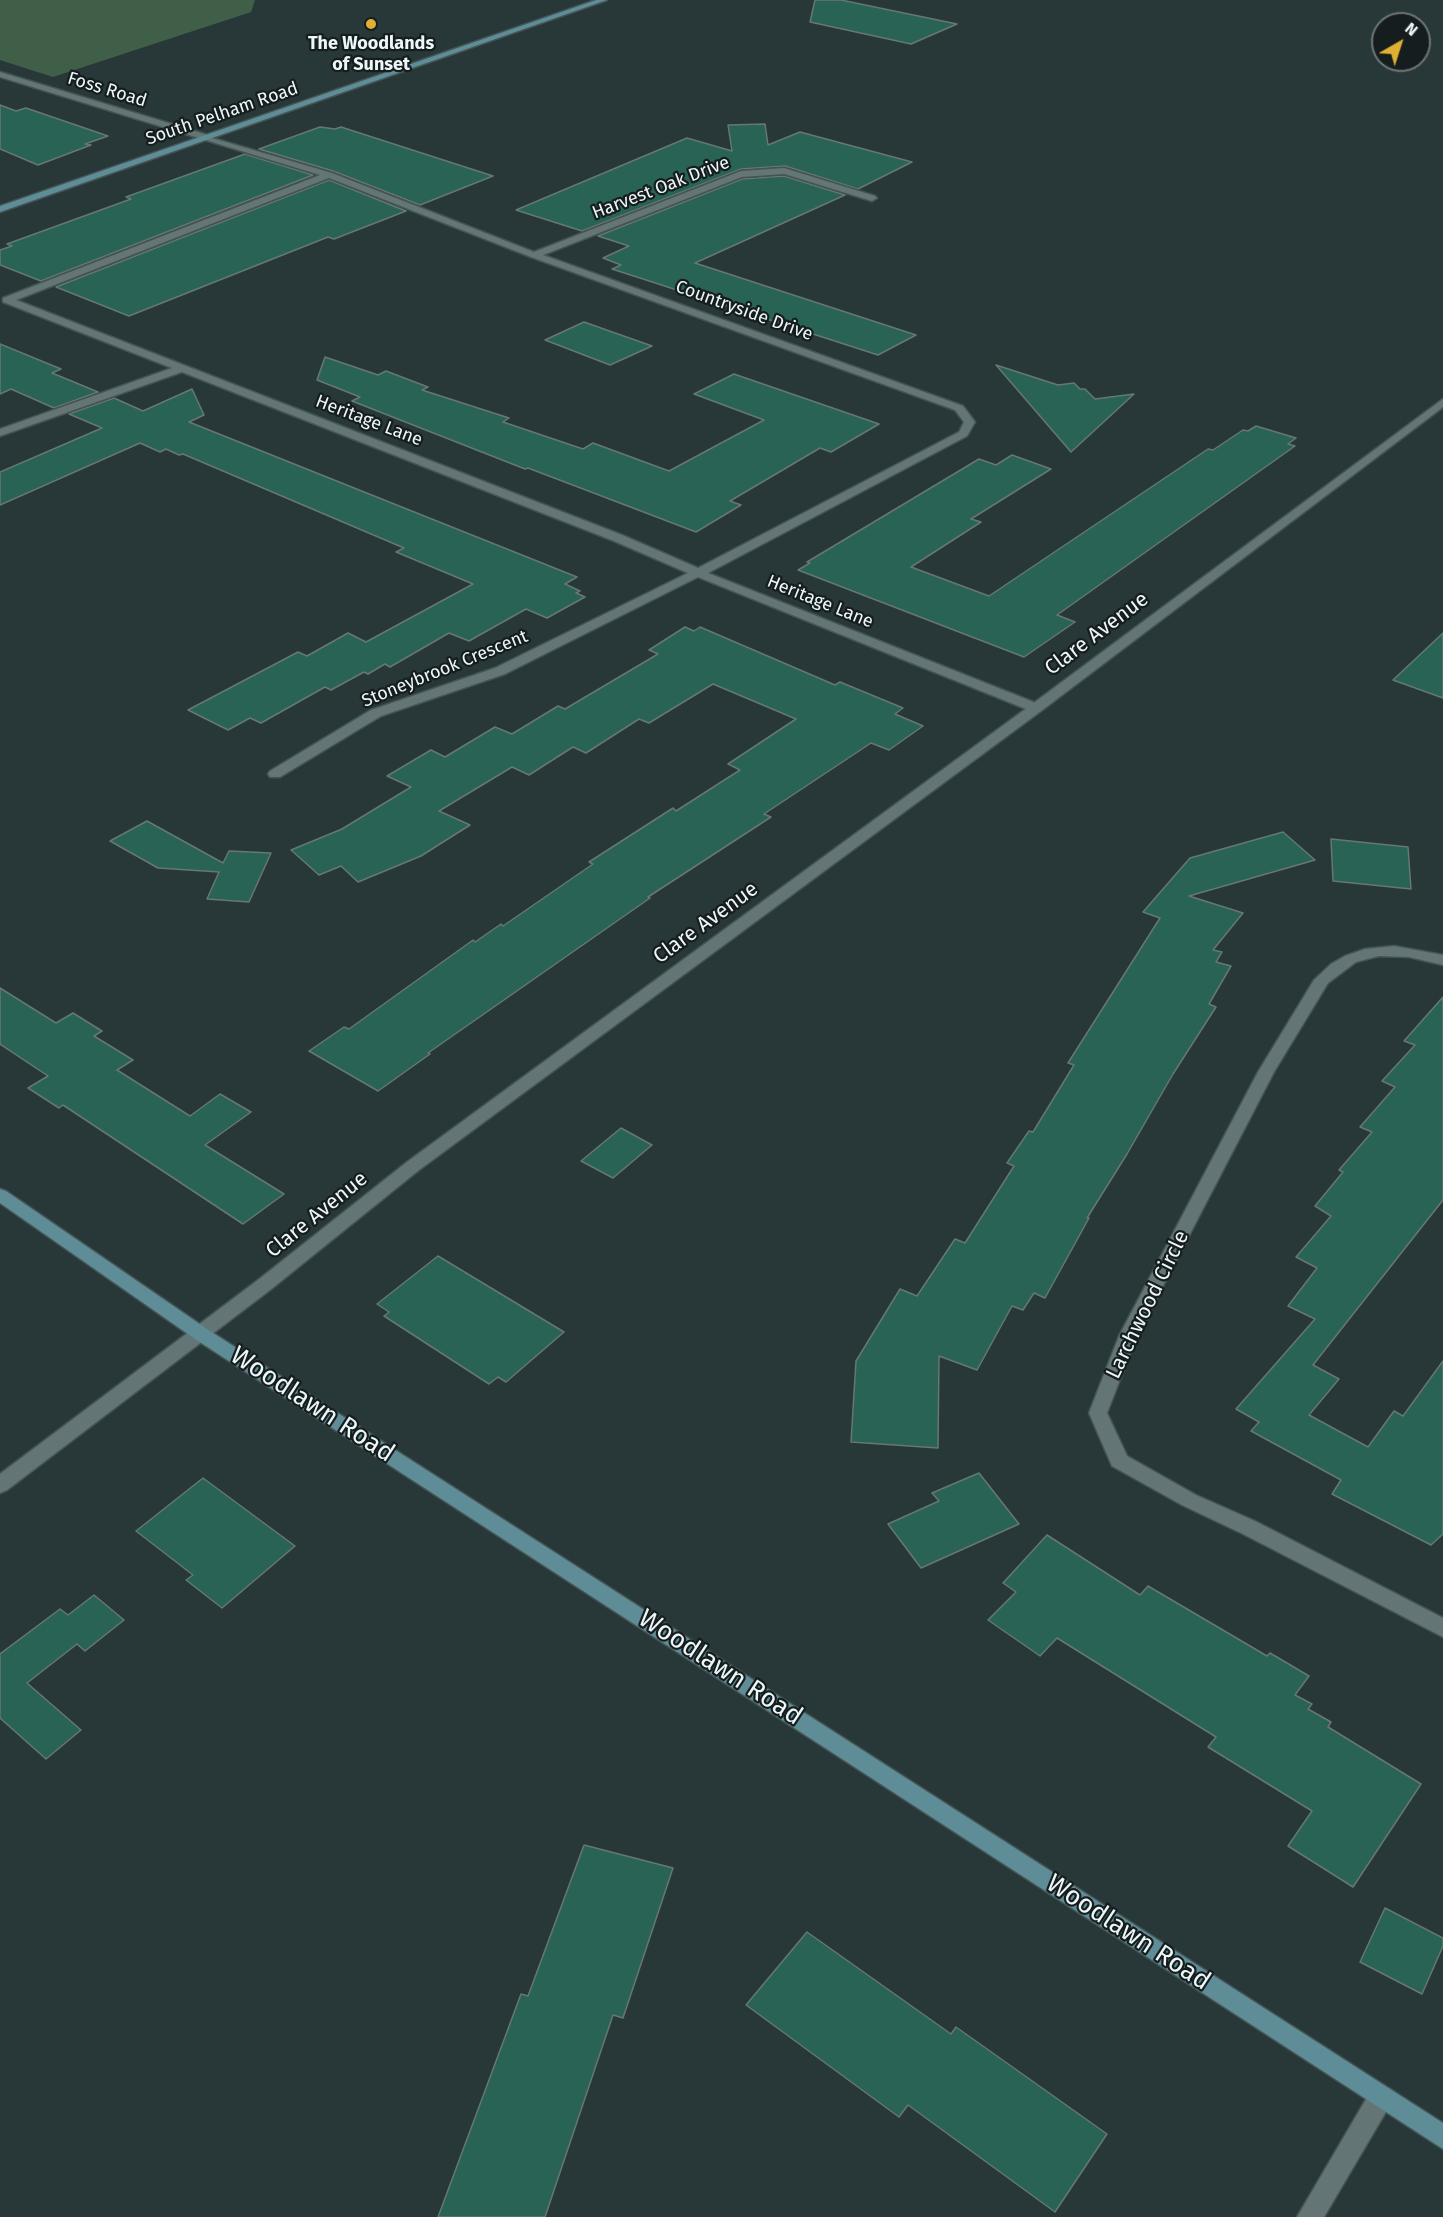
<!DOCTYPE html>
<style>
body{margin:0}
#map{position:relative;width:1443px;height:2217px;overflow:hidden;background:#283838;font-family:"Fira Sans",sans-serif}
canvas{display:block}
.north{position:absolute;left:1371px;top:12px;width:60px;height:60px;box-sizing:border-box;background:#161d1e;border:2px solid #6c7475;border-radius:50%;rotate:39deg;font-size:16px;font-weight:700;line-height:24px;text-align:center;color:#edf7f7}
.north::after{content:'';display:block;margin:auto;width:21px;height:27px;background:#e0b034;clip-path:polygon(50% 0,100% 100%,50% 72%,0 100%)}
</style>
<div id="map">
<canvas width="1443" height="2217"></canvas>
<div class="north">N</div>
</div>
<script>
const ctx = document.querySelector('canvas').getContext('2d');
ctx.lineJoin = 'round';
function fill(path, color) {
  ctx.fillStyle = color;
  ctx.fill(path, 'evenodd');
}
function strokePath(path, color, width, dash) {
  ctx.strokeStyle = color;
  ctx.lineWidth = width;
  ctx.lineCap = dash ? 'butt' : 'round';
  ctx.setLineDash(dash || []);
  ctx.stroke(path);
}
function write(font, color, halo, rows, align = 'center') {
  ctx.font = font + ' "Fira Sans",sans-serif';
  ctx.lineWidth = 4.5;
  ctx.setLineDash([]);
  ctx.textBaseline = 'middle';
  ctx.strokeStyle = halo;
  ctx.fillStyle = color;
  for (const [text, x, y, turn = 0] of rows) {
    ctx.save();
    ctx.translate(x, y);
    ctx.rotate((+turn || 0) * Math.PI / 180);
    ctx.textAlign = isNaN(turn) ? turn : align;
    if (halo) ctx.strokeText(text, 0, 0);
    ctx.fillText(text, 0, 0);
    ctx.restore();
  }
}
const green = new Path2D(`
 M 0,0 L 255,0 L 251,12 L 53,77 L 0,60 Z`);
const building = new Path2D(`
 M 815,0 L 841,0 L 957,24 L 911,44 L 810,22 Z
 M 0,105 L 16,111 L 26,108 L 108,136 L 85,144 L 91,145 L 38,165 L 0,149 Z
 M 765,124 L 768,145 L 800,132 L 912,162 L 858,189 L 785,166 L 741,169 L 582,231 L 516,210 L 687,138 L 732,151 L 728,125 Z
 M 320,127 L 335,129 L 341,127 L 493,176 L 420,205 L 333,171 L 259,149 Z
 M 245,154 L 313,175 L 41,281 L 0,265 L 0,250 L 12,246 L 7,244 L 131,199 L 126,197 Z
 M 784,176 L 845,195 L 695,263 L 916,335 L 878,355 L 612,269 L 621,265 L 603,258 L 629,246 L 598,236 L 742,179 Z
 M 329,180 L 406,211 L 334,239 L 328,237 L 129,316 L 56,287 Z
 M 584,322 L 652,346 L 610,365 L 545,340 Z
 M 0,344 L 61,369 L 52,373 L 98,392 L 54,408 L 11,389 L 0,394 Z
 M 325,357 L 378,375 L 386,371 L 428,387 L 422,390 L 509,418 L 503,422 L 583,449 L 593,443 L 669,471 L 764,420 L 694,394 L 734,374 L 879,424 L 831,452 L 820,448 L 730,501 L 741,505 L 696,532 L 528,468 L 525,469 L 352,401 L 360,397 L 317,380 Z
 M 996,365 L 1058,385 L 1074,383 L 1080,389 L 1085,389 L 1095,399 L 1134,394 L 1071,452 Z
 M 192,389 L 204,415 L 189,422 L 577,577 L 565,584 L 580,591 L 576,593 L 585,597 L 547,618 L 526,609 L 469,641 L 449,633 L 390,667 L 385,664 L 368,674 L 364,672 L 331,690 L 325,687 L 261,723 L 250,718 L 228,730 L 188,710 L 298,652 L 307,656 L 348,633 L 366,642 L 473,584 L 396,552 L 404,548 L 183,454 L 179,455 L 166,449 L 160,452 L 140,443 L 0,505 L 0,472 L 102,428 L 69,414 L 114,398 L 143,411 Z
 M 1256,426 L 1296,438 L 1288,444 L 1295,446 L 1057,615 L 1075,622 L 1024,657 L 798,570 L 810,563 L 807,562 L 979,459 L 996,465 L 1012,455 L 1051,469 L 971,519 L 981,522 L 911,567 L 989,596 L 1208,449 L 1213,450 L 1243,430 L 1248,431 Z
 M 685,627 L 694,631 L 700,627 L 835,685 L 840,682 L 903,708 L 895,714 L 923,726 L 889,750 L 871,743 L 764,814 L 771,817 L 648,897 L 650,898 L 428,1053 L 430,1054 L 378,1091 L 309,1051 L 344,1027 L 349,1029 L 473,940 L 475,942 L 501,924 L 503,926 L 593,864 L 589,862 L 673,808 L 676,811 L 740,770 L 728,764 L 796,719 L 713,684 L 649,723 L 639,719 L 586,753 L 573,747 L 529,775 L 512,767 L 439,811 L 470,825 L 421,856 L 358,882 L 341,866 L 319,875 L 291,850 L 342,829 L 411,787 L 387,776 L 431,750 L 445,757 L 495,727 L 512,734 L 558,706 L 565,709 L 658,654 L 649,650 Z
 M 1443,633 L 1443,698 L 1393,680 Z
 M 147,821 L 223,863 L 229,851 L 271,853 L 249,902 L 207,899 L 219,872 L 158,868 L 110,841 Z
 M 1283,832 L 1315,860 L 1189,896 L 1243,913 L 1213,950 L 1222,952 L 1216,962 L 1231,966 L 1209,1004 L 1216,1007 L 1173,1074 L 1127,1154 L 1087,1218 L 1089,1218 L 1045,1298 L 1034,1293 L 1023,1310 L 1012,1306 L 977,1370 L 939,1356 L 938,1448 L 851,1442 L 856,1361 L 900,1289 L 917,1296 L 955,1239 L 965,1243 L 1014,1166 L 1007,1163 L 1029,1131 L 1033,1132 L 1074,1065 L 1068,1063 L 1160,918 L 1143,912 L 1190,858 Z
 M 1331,839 L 1408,847 L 1411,889 L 1333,881 Z
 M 0,988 L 56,1023 L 73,1013 L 102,1031 L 94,1036 L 133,1060 L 117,1070 L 190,1116 L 220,1094 L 251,1112 L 205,1145 L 284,1194 L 243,1224 L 63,1105 L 59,1108 L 28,1088 L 48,1076 L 0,1044 Z
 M 1443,997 L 1443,1200 L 1313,1365 L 1339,1379 L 1309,1415 L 1368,1447 L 1394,1411 L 1403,1416 L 1443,1361 L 1443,1534 L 1431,1545 L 1332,1494 L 1341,1480 L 1251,1431 L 1259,1422 L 1236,1409 L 1315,1319 L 1288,1306 L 1317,1268 L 1296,1257 L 1331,1216 L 1315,1206 L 1343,1172 L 1339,1170 L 1372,1132 L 1360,1127 L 1395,1087 L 1382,1081 L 1415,1045 L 1404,1041 Z
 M 621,1128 L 652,1145 L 613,1178 L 581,1161 Z
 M 438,1256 L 564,1332 L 506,1382 L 498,1377 L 489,1384 L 384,1316 L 389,1312 L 377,1304 Z
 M 979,1473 L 1019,1524 L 921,1568 L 888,1524 L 939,1501 L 932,1493 Z
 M 203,1478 L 295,1546 L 222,1608 L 186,1580 L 193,1575 L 136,1531 Z
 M 1047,1535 L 1140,1595 L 1148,1586 L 1267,1656 L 1270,1653 L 1309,1676 L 1295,1695 L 1312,1704 L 1308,1709 L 1331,1722 L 1328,1727 L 1421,1784 L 1353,1887 L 1288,1846 L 1312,1811 L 1208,1747 L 1216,1737 L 1057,1638 L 1040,1656 L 988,1620 L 1016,1592 L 1003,1583 Z
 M 94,1595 L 124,1620 L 85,1651 L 77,1644 L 27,1683 L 81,1730 L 46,1759 L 0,1718 L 0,1654 L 60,1609 L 68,1615 Z
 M 584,1845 L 673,1868 L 623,2018 L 613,2015 L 545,2217 L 438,2217 L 521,1994 L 528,1996 Z
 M 1385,1908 L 1443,1938 L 1443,1946 L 1422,1994 L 1360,1962 Z
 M 807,1932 L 951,2034 L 956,2027 L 1107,2134 L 1055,2212 L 908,2105 L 899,2117 L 746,2005 Z`);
const minor = new Path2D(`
 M 202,135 L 332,173 L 534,252 L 741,171 L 784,168 L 875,196 L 877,198 L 872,201 L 784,174 L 742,177 L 543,255 L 963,406 L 975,422 L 967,436 L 708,573 L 1041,705 L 1043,708 L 1036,712 L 1031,711 L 698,577 L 505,674 L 381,716 L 280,777 L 270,777 L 268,774 L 270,771 L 371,710 L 495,668 L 688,573 L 614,541 L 182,372 L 0,436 L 0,429 L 172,368 L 3,302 L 3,298 L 320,175 L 202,139 ZM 329,178 L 531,257 L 955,410 L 964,422 L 959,432 L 698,568 L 622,535 L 16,300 Z
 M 1394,946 L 1443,955 L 1443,965 L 1409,957 L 1379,956 L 1356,962 L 1328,983 L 1274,1072 L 1137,1336 L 1107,1413 L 1127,1456 L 1196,1495 L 1257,1522 L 1443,1618 L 1443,1637 L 1243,1534 L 1182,1505 L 1112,1466 L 1089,1413 L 1119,1336 L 1258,1072 L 1314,980 L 1331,964 L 1345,956 L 1365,949 Z
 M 1381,2085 L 1390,2089 L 1393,2097 L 1390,2105 L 1324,2217 L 1297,2217 L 1372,2089 Z`);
const tertiary = new Path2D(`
 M 0,72 L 208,135 L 209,137 L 202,139 L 0,77 Z
 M 1443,399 L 1443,407 L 1041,711 L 419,1170 L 270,1290 L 7,1490 L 0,1493 L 0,1474 L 258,1280 L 407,1162 L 1031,705 Z`);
const secondary = new Path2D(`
 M 596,0 L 607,0 L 0,212 L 0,206 Z
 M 0,1189 L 6,1191 L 207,1329 L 1443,2123 L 1443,2149 L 195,1339 L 0,1203 Z`);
const markers = [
 [371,24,6,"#e0b034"]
];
const farPoinames = [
 ["The Woodlands",371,44],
 ["of Sunset",371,65]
];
const farStreetnames = [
 ["Foss Road",107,90,17],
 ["South Pelham Road",222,114,-19],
 ["Harvest Oak Drive",661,188,-21],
 ["Countryside Drive",744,311,20],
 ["Heritage Lane",369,421,21],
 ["Heritage Lane",820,602,22],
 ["Stoneybrook Crescent",445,669,-22]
];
const streetNames = [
 ["Clare Avenue",1097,634,-37],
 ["Clare Avenue",706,923,-36],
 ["Clare Avenue",317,1215,-39],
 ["Larchwood Circle",1148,1305,-64]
];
const nearStreetnames = [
 ["Woodlawn Road",312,1405,33],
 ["Woodlawn Road",720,1668,33],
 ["Woodlawn Road",1128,1933,33]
];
fill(green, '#405f49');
fill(building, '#296356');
strokePath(building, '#677772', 1.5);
strokePath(minor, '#455353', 3);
strokePath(tertiary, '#455353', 3);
strokePath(secondary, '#455353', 3);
fill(minor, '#647575');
fill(tertiary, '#647575');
fill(secondary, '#5e8c97');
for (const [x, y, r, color] of markers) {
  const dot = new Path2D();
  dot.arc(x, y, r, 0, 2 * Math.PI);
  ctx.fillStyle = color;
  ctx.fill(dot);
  strokePath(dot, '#161d1e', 2);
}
write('bold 18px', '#edf7f7', '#161d1e', farPoinames);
write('18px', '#edf7f7', '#161d1e', farStreetnames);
write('21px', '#edf7f7', '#161d1e', streetNames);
write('26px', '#edf7f7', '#161d1e', nearStreetnames);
</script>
